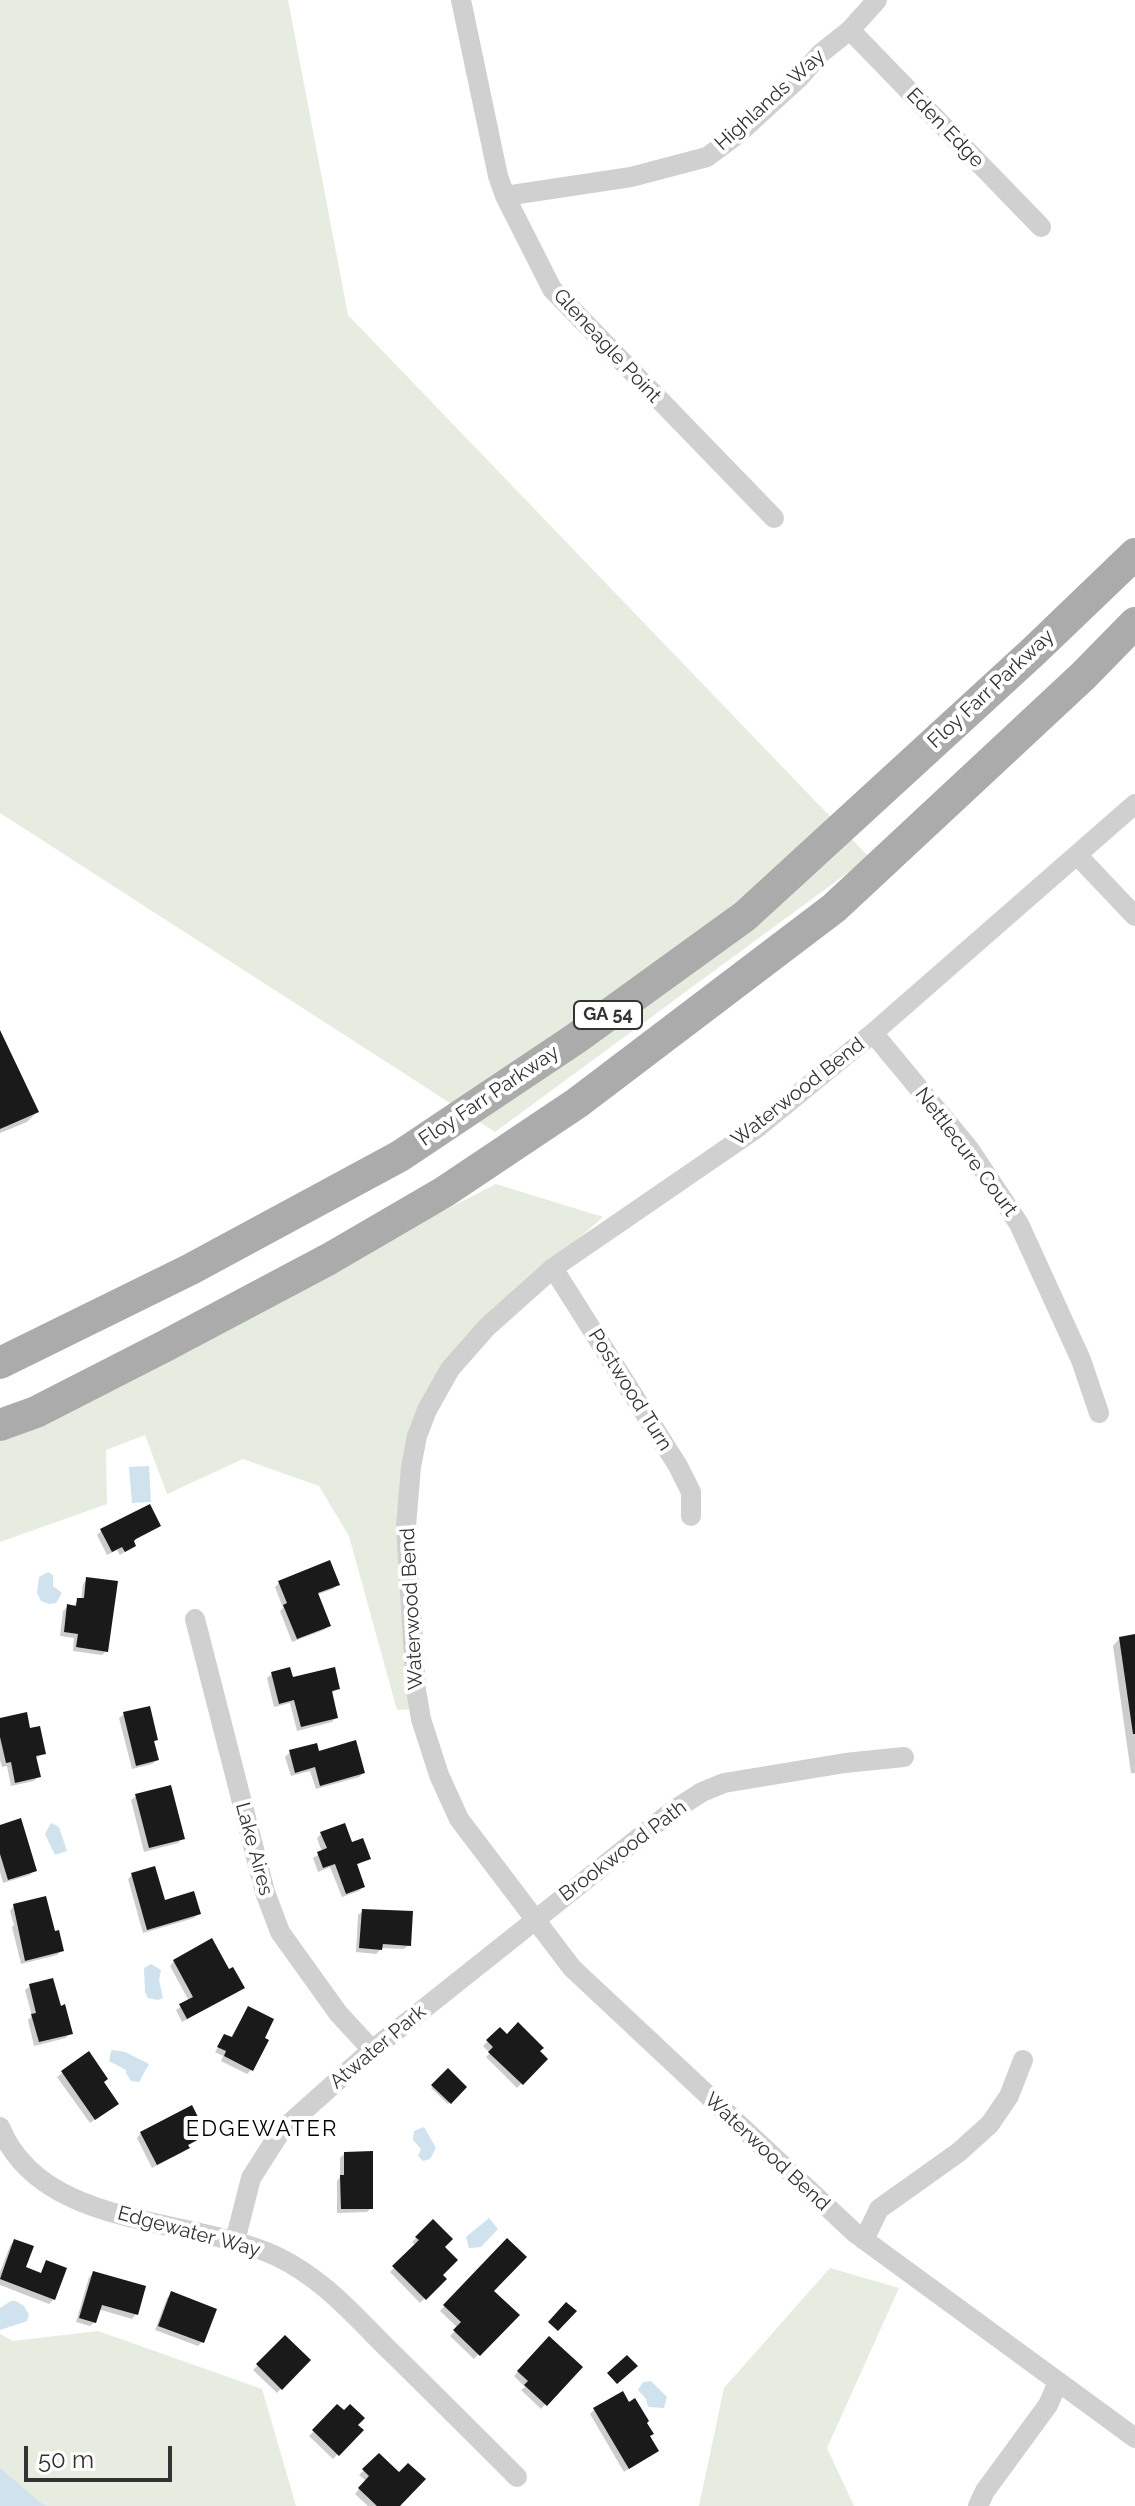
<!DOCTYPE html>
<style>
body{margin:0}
#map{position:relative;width:1135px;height:2506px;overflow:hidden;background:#fff;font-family:Raleway,sans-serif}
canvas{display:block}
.scale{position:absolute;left:24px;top:2446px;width:148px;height:36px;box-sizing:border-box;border:4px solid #333;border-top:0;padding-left:10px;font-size:24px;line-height:28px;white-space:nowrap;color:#333;-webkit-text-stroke:6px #fff;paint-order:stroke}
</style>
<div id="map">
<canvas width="1135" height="2506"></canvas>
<div class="scale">50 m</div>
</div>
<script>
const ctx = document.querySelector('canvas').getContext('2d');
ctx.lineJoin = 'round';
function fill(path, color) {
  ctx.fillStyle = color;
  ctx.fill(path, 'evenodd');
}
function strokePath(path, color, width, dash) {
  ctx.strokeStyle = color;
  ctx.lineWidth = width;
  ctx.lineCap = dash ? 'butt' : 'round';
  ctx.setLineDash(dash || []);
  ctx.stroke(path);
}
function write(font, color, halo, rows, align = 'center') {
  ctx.font = font + ' Raleway,sans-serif';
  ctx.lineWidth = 8;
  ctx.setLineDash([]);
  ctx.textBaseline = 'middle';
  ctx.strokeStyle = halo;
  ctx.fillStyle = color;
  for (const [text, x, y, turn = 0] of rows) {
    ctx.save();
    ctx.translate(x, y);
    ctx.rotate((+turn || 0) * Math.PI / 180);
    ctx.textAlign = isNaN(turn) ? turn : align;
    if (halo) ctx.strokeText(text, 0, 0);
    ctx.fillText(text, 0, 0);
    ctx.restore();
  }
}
const green = new Path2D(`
 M 0,0 L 288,0 L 348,315 L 869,857 L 495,1132 L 0,813 Z
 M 496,1184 L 603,1217 L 472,1333 L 421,1407 L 400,1531 L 414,1709 L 397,1710 L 349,1536 L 319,1486 L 243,1459 L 167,1494 L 145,1435 L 106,1450 L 107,1504 L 0,1542 L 0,1441 L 32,1429 L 356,1256 Z
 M 830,2268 L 899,2288 L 827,2448 L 854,2506 L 699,2506 L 724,2388 Z
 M 98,2331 L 262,2389 L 296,2506 L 0,2506 L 0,2334 L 13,2341 Z`);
const water = new Path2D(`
 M 149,1466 L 151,1502 L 132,1503 L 129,1467 Z
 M 48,1572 L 53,1575 L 53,1586 L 62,1593 L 56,1603 L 49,1604 L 41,1601 L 37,1593 L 39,1577 Z
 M 51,1823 L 59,1827 L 67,1851 L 55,1855 L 45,1834 Z
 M 151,1964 L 161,1970 L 159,1980 L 163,1998 L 158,2000 L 148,1998 L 145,1992 L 144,1968 Z
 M 113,2050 L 125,2052 L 149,2064 L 139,2082 L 131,2081 L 126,2073 L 126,2070 L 109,2061 L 111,2051 Z
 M 424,2127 L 436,2148 L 430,2159 L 423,2161 L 418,2156 L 421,2149 L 413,2140 L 414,2131 Z
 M 489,2218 L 498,2229 L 481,2247 L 469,2248 L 466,2237 Z
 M 11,2301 L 16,2301 L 24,2306 L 29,2315 L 27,2321 L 0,2330 L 0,2308 Z
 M 651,2381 L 667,2397 L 664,2408 L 648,2407 L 646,2399 L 638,2390 L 643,2382 Z
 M 0,2468 L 41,2503 L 46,2506 L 0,2506 Z`);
const shadow = new Path2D(`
 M 0,1035 L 37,1112 L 27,1122 L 0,1133 Z
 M 159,1526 L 131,1541 L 134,1546 L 120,1555 L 117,1550 L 107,1555 L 97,1535 L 101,1531 Z
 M 87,1579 L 106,1651 L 102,1655 L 73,1651 L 74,1638 L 60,1636 L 63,1611 L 68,1606 L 73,1607 L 78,1600 L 81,1600 L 83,1584 Z
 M 279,1583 L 338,1584 L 333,1589 L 316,1595 L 329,1626 L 324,1630 L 292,1642 L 280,1611 L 283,1608 L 275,1587 Z
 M 1135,1636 L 1135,1773 L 1131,1773 L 1113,1646 L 1120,1638 Z
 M 272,1674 L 338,1689 L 330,1694 L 336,1717 L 332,1722 L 297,1731 L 290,1703 L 274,1707 L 267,1678 Z
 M 124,1714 L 156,1740 L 153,1743 L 157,1760 L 152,1764 L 132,1769 L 119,1718 Z
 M 0,1720 L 29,1730 L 43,1754 L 35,1759 L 38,1777 L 34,1781 L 11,1786 L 7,1766 L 2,1767 L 0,1760 Z
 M 290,1752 L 317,1753 L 363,1773 L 359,1777 L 316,1789 L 310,1771 L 291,1776 L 285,1757 Z
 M 136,1796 L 182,1839 L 178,1843 L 144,1852 L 131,1800 Z
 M 0,1827 L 34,1870 L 30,1875 L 3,1883 L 0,1872 Z
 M 321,1834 L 351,1845 L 369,1858 L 355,1866 L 363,1886 L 359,1891 L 342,1897 L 330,1867 L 318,1872 L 313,1858 L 322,1852 L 317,1838 Z
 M 132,1875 L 164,1902 L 198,1914 L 194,1918 L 143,1933 L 128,1879 Z
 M 14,1906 L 53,1933 L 62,1950 L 57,1955 L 21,1964 L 12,1927 L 14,1925 L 10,1911 Z
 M 363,1911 L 409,1945 L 404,1949 L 382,1948 L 376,1954 L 356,1952 L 358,1915 Z
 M 174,1961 L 228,1972 L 238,1992 L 182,2022 L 176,2010 L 189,2001 L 170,1966 Z
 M 30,1986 L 59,2008 L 70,2033 L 66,2038 L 34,2046 L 28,2020 L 32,2016 L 25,1990 Z
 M 248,2008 L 252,2069 L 247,2074 L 221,2061 L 223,2056 L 215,2052 L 225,2036 L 230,2039 Z
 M 500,2029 L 507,2036 L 538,2051 L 546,2059 L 517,2088 L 486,2057 L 490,2053 L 483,2046 Z
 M 88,2054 L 112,2108 L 90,2123 L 57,2077 Z
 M 448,2071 L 464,2087 L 448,2104 L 431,2088 Z
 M 141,2133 L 205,2135 L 187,2146 L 183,2152 L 152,2168 L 137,2138 Z
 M 344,2154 L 371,2208 L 367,2212 L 337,2213 L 337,2181 L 340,2177 L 340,2158 Z
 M 433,2222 L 442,2247 L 440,2275 L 444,2279 L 420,2303 L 390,2272 L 416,2246 L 412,2242 Z
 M 14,2241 L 23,2268 L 40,2274 L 47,2263 L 54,2299 L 49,2304 L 0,2285 L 0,2272 L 10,2246 Z
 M 507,2241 L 492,2291 L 517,2315 L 474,2359 L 450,2336 L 458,2328 L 440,2311 Z
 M 94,2273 L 136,2314 L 132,2319 L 98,2309 L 95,2322 L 90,2326 L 76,2322 L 89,2277 Z
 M 171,2294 L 202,2342 L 198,2346 L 155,2330 L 167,2298 Z
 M 285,2338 L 308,2360 L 277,2393 L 253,2370 Z
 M 549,2338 L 580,2367 L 541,2409 L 521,2390 L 525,2387 L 514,2376 Z
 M 338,2407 L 361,2431 L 333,2459 L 309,2436 Z
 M 594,2410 L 648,2437 L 656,2451 L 624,2472 L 590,2414 Z
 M 379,2455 L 397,2506 L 368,2506 L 355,2494 L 366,2481 L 359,2475 Z`);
const building = new Path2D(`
 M 0,1030 L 39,1112 L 0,1129 Z
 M 150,1504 L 161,1526 L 136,1539 L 134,1541 L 136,1546 L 125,1552 L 122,1547 L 112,1552 L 100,1529 Z
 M 330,1560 L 340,1585 L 318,1593 L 331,1626 L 297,1639 L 283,1605 L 287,1603 L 278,1581 Z
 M 86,1577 L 118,1581 L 108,1652 L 76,1647 L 78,1634 L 64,1632 L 67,1604 L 76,1606 L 77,1598 L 84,1598 Z
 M 1135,1634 L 1135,1734 L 1133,1734 L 1119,1637 Z
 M 290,1667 L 293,1677 L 335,1667 L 340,1689 L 332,1691 L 338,1718 L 301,1727 L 294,1700 L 279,1704 L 271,1672 Z
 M 150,1706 L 158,1740 L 154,1741 L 159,1760 L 136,1766 L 123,1712 Z
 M 27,1712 L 30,1728 L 40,1726 L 46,1754 L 36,1756 L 41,1777 L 15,1783 L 11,1762 L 6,1763 L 0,1737 L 0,1718 Z
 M 356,1740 L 365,1773 L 320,1786 L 315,1767 L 295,1773 L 289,1750 L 317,1743 L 319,1751 Z
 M 171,1785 L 185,1839 L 149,1848 L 135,1794 Z
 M 21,1818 L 37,1871 L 8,1880 L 0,1854 L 0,1825 Z
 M 345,1823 L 352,1842 L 363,1838 L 371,1859 L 357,1864 L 365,1887 L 346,1894 L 335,1864 L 323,1868 L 317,1852 L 327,1848 L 320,1832 Z
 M 155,1866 L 165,1900 L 194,1891 L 201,1914 L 147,1930 L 131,1873 Z
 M 46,1896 L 55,1931 L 59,1930 L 64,1951 L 25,1961 L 13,1904 Z
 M 362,1909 L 413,1911 L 411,1946 L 383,1944 L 382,1950 L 359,1948 Z
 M 212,1938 L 229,1969 L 233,1967 L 245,1988 L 187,2019 L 179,2004 L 193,1997 L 173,1960 Z
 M 53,1978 L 61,2006 L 65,2004 L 73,2034 L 39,2042 L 31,2014 L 36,2013 L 29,1984 Z
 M 248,2006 L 274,2019 L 265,2038 L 269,2040 L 253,2071 L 224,2056 L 226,2051 L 217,2047 L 224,2034 L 232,2037 Z
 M 518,2022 L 544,2048 L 540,2051 L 548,2059 L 523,2085 L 488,2052 L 493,2047 L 486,2040 L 500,2027 L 507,2034 Z
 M 89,2051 L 108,2079 L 104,2082 L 119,2104 L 95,2120 L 61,2071 Z
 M 448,2068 L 467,2087 L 451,2104 L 431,2085 Z
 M 192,2105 L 207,2135 L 188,2145 L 190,2148 L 157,2165 L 140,2132 Z
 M 373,2151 L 373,2209 L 341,2209 L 340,2175 L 344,2175 L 344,2152 Z
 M 433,2219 L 453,2239 L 445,2247 L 458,2260 L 443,2275 L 447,2279 L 426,2300 L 392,2266 L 419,2240 L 415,2237 Z
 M 507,2238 L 527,2257 L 494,2291 L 520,2315 L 480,2356 L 453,2330 L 461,2322 L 443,2305 Z
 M 14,2239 L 34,2246 L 26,2267 L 41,2273 L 46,2260 L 67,2268 L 55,2300 L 0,2279 Z
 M 93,2271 L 146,2286 L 138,2315 L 102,2305 L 96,2323 L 79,2318 Z
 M 171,2291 L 217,2309 L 204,2343 L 158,2326 Z
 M 566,2302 L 577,2311 L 558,2331 L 548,2322 Z
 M 285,2335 L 311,2360 L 282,2390 L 256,2364 Z
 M 549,2336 L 583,2367 L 547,2406 L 524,2385 L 528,2381 L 517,2371 Z
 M 627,2355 L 638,2366 L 617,2384 L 607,2373 Z
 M 623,2391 L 629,2402 L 635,2398 L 649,2421 L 647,2423 L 654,2434 L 650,2436 L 659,2451 L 629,2469 L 593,2408 Z
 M 337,2404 L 344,2410 L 350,2404 L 365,2418 L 358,2425 L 364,2430 L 339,2456 L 312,2430 Z
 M 379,2453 L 399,2472 L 408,2463 L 426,2479 L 400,2506 L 377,2506 L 358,2488 L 369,2476 L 362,2469 Z`);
const minor = new Path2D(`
 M 461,0 L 498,176 L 505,196 L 552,289 L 774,518
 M 850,30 L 1041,227
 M 505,196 L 631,177 L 707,157 L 738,134 L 798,79 L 821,53 L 850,30 L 877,0
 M 1135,804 L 873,1033 L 757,1128 L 553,1268 L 487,1327 L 450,1369 L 427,1410 L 417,1436 L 411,1467 L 406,1526 L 416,1690 L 421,1719 L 439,1775 L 459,1819 L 572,1968 L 855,2233 L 1135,2438
 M 1078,856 L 1135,916
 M 873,1033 L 970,1150 L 1019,1224 L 1081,1360 L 1099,1413
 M 553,1268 L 678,1466 L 691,1492 L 691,1516
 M 195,1619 L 265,1892 L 280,1932 L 338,2013 L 372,2050
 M 0,2127 C 42,2230 190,2216 276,2256 C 322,2278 352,2313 387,2348 C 431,2391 474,2434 517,2477
 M 864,2240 L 879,2209 L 959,2152 L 990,2124 L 1009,2096 L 1023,2060
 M 235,2241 L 251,2178 L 281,2131 L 372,2050 L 671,1812 L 702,1792 L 724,1783 L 845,1763 L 904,1757
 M 978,2506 L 985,2491 L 1048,2405 L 1058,2382`);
const primary = new Path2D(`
 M 0,1363 L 191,1269 L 400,1156 L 575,1039 L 745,916 L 1034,651 L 1135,554
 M 0,1425 L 36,1412 L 165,1346 L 329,1259 L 444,1192 L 577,1103 L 834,908 L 1083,676 L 1135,623`);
const shields = [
 [608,1015,68]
];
const shieldNames = [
 ["GA 54",608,1015]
];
const streetNames = [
 ["Highlands Way",770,100,-42],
 ["Eden Edge",945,128,46],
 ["Gleneagle Point",607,346,47],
 ["Floy Farr Parkway",991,689,-43],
 ["Waterwood Bend",798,1092,-38],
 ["Floy Farr Parkway",489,1096,-34],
 ["Nettlecure Court",966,1152,53],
 ["Postwood Turn",630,1390,58],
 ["Waterwood Bend",412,1609,-93],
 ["Lake Aires",254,1849,75],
 ["Brookwood Path",623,1851,-37],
 ["Atwater Park",378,2047,-40],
 ["Waterwood Bend",767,2152,43],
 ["Edgewater Way",189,2232,15]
];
const neighbourhoodNames = [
 ["EDGEWATER",262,2129]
];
fill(green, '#e6ecdf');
fill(water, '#cfe2ee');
fill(shadow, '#0003');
fill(building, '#1a1a1a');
strokePath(minor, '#d0d0d0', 20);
strokePath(primary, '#ababab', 32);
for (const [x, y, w] of shields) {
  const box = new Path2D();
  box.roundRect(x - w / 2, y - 14, w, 28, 6);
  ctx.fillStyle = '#fff';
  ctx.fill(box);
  strokePath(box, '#333', 2);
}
write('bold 18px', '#333', null, shieldNames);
write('20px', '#333', '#fff', streetNames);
ctx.letterSpacing = '2px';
write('22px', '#000', '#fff', neighbourhoodNames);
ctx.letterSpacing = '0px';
</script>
